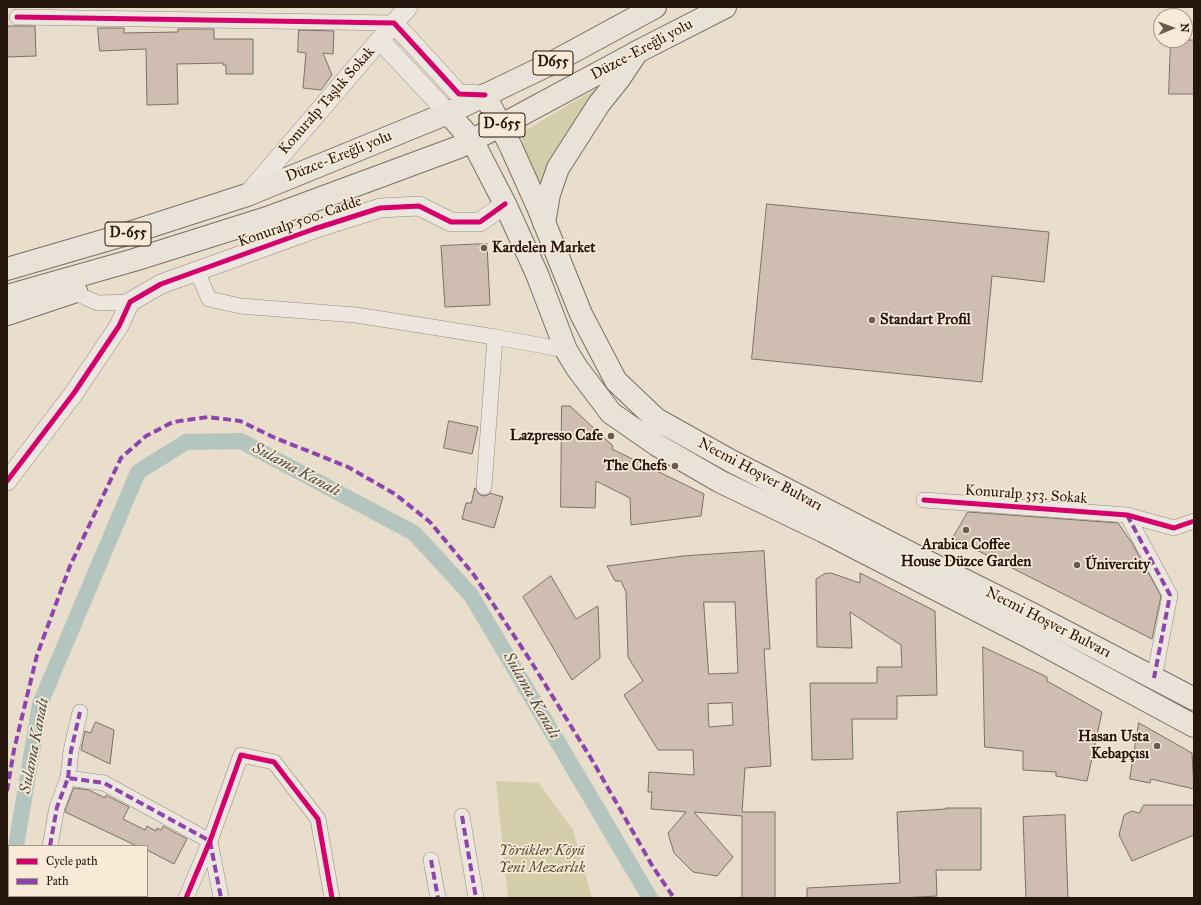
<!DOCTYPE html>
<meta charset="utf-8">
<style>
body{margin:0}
#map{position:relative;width:1201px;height:905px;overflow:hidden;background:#e9ddcc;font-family:"IM FELL Great Primer",serif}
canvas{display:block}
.frame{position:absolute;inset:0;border:8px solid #24150d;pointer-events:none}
.legend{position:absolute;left:8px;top:845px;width:140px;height:52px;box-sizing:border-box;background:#f8ead6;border:1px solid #a39586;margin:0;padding:5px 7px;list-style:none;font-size:12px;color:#24150d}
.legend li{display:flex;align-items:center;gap:8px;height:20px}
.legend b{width:20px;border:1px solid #a39586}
.north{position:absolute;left:1153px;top:8px;width:40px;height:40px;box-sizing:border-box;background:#f8ead6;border:1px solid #a39586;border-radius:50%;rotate:89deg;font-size:11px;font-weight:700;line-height:16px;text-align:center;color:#24150d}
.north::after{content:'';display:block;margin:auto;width:14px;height:18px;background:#695b50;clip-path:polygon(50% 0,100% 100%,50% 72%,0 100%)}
</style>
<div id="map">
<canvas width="1201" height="905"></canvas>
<div class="frame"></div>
<ul class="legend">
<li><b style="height:5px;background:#d6006c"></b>Cycle path</li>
<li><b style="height:5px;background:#8e44ad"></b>Path</li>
</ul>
<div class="north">N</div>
</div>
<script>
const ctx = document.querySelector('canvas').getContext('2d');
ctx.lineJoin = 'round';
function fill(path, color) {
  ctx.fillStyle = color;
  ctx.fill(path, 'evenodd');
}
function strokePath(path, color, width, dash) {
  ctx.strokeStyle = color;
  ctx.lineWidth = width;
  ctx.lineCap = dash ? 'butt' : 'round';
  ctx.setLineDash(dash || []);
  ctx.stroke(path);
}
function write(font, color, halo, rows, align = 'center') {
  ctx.font = font + ' "IM FELL Great Primer",serif';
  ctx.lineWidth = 3.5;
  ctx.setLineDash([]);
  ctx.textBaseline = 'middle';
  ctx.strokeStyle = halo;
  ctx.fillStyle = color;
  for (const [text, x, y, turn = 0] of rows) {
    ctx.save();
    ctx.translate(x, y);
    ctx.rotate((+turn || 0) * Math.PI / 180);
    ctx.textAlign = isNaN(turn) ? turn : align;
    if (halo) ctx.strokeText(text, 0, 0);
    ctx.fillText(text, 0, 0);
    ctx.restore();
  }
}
const green = new Path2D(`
 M 601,86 L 544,191 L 523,150 L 522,139 L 526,130 Z
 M 496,781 L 539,783 L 573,830 L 592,898 L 508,898 Z`);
const canal = new Path2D(`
 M 16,846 L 40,704 L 138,472 L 186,442 L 241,441 L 414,533 L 471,595 L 650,898
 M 7,898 L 9,888`);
const building = new Path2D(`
 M 7,26 L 35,26 L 36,56 L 7,57 Z
 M 98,28 L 124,28 L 124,33 L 178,32 L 178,29 L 214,29 L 214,39 L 253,39 L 253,74 L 226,74 L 226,65 L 223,65 L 223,63 L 177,64 L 178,104 L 147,105 L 146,49 L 100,51 Z
 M 299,30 L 334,31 L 333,54 L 323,53 L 332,75 L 321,90 L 303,88 L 306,53 L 298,52 Z
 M 1171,40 L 1194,40 L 1194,94 L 1169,94 Z
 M 767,204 L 1049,232 L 1044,282 L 992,276 L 982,382 L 752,359 Z
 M 487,244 L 490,305 L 445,307 L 441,246 Z
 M 562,406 L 570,406 L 613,446 L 612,449 L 704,494 L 701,516 L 631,525 L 630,498 L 596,481 L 595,508 L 561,507 Z
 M 449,421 L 478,427 L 472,454 L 444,448 Z
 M 475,488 L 479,494 L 483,496 L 488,495 L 490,493 L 503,497 L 494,528 L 462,519 L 466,503 L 471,503 Z
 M 968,512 L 1118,523 L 1132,543 L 1161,596 L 1152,639 L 953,538 Z
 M 764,551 L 770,649 L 764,649 L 771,766 L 745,768 L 742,812 L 775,812 L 775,898 L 742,898 L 742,816 L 694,812 L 733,857 L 717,876 L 693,872 L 674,853 L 668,833 L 686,812 L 651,809 L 652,792 L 648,792 L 649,772 L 694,775 L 693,750 L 658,750 L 624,695 L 643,681 L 628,657 L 626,592 L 621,581 L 615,581 L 607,566 L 683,556 ZM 704,602 L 735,602 L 738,673 L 709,674 ZM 732,703 L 733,725 L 709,727 L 708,704 Z
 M 831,573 L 860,583 L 860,573 L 935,611 L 937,695 L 897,696 L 897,719 L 852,719 L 853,759 L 812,760 L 810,683 L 877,683 L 877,667 L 902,667 L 901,645 L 850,612 L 852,648 L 817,647 L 816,579 L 824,574 Z
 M 551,576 L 576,619 L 598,606 L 600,658 L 572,680 L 523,597 Z
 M 983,647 L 1047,677 L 1047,681 L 1102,712 L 1087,781 L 1056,776 L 1056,772 L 1023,770 L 1023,751 L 985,747 Z
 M 96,722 L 114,730 L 110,764 L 81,750 L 85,731 L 90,733 Z
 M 1139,723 L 1192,753 L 1194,789 L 1151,779 L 1150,783 L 1130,779 Z
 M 74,788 L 89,790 L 105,798 L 106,795 L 129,807 L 123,819 L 145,830 L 147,826 L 156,831 L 157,828 L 161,830 L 163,826 L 187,839 L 174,864 L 147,850 L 147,846 L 137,846 L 65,812 Z
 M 1144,805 L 1194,805 L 1194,835 L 1132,861 L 1119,835 L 1124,815 L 1132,811 L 1139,813 Z
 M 946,808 L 981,808 L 981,870 L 936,870 L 937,896 L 901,898 L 807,898 L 807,888 L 900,883 L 897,812 L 946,809 Z
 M 1065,815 L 1068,898 L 1026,898 L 1023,817 Z`);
const minor = new Path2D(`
 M 17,17 L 394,23
 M 197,271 L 209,299 L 240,306 L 356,315 L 495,337 L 484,487
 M 66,289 L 98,303 L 130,302
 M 495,337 L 566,350
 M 924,500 L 1127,515 L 1174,528 L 1194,521
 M 1127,515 L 1170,595 L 1154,678
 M 68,778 L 71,751 L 80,712
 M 462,816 L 476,898
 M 50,846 L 57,807 L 68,778 L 104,783 L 210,841 L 221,898
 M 431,860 L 438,898
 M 91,896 L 95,898
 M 41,898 L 41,896
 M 186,898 L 210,841 L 241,755 L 274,762 L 318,819 L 332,898`);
const tertiary = new Path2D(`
 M 394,23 L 459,94 L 485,95
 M 380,40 L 448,113
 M 247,195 L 408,7
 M 7,481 L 74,393 L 119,326 L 130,302 L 161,284 L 314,229 L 380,208 L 419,206 L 451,222 L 480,222 L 505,204`);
const primary = new Path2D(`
 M 485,95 L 511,147 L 538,207 L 581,314 L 616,381 L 656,419 L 731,461 L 910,553 L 1030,613 L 1194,699
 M 448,113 L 472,140 L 505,204 L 537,274 L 566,350 L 577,368 L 611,413 L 657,445 L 721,482 L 823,531 L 1031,638 L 1194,726
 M 544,223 L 549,194 L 558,168 L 599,104 L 619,79 L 637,52`);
const trunk = new Path2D(`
 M 7,269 L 120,236 L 247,195 L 448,113 L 550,64 L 655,7
 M 7,296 L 134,260 L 267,218 L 459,147 L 515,118 L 641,50 L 725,7
 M 7,314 L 76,291`);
const quiet = new Path2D(`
 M 1127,515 L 1170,595 L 1154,678
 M 68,778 L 71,751 L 80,712
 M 7,791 L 14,750 L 37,655 L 70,566 L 121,458 L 146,436 L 173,422 L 208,417 L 240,421 L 273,437 L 348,467 L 395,494 L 430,522 L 474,575 L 530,660 L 592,760 L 653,867 L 674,898
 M 462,816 L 476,898
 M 50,846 L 57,807 L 68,778 L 104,783 L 210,841 L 221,898
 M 431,860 L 438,898
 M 91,896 L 95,898
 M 41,898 L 41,896`);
const cycleway = new Path2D(`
 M 17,17 L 394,23 L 459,94 L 485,95
 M 7,481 L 74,393 L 119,326 L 130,302 L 161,284 L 314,229 L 380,208 L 419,206 L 451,222 L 480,222 L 505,204
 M 924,500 L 1127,515 L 1174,528 L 1194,521
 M 186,898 L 210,841 L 241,755 L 274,762 L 318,819 L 332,898`);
const markers = [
 [484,248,4,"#695b50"],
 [872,320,4,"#695b50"],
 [611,436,4,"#695b50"],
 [675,466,4,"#695b50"],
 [966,530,4,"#695b50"],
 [1077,565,4,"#695b50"],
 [1157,746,4,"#695b50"]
];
const shields = [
 [553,63,40],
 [502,125,46],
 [128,234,46]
];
const shieldNames = [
 ["D655",553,63],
 ["D-655",502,125],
 ["D-655",128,234]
];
const streetNames = [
 ["Düzce-Ereğli yolu",642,50,-28],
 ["Konuralp Taşlık Sokak",327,101,-49],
 ["Düzce-Ereğli yolu",339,157,-22],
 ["Konuralp 500. Cadde",300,222,-19],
 ["Necmi Hoşver Bulvarı",760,475,28],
 ["Konuralp 353. Sokak",1026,495,4],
 ["Necmi Hoşver Bulvarı",1048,623,27]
];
const poiNames = [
 ["Kardelen Market",492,248],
 ["Standart Profil",880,320],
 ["Lazpresso Cafe",603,436,"right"],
 ["The Chefs",667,466,"right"],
 ["Arabica Coffee",966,545,"center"],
 ["House Düzce Garden",966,562,"center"],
 ["Ünivercity",1085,565],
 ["Hasan Usta",1149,737,"right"],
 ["Kebapçısı",1149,754,"right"]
];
const parkNames = [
 ["Yörükler Köyü",542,851],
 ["Yeni Mezarlık",542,868]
];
const waterNames = [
 ["Sulama Kanalı",296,470,28],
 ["Sulama Kanalı",531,696,60],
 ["Sulama Kanalı",35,746,-79]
];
fill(green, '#d4cda9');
strokePath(canal, '#b4c5bf', 16);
fill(building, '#d0bdb2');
strokePath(building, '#797067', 1);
strokePath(minor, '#948c81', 16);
strokePath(tertiary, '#948c81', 20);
strokePath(primary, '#797067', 24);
strokePath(trunk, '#797067', 24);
strokePath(minor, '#ece6de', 15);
strokePath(tertiary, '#ece6de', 19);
strokePath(primary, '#e9e2d9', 22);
strokePath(trunk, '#e9e2d9', 22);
strokePath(quiet, '#8e44ad', 4, [8, 4]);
strokePath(cycleway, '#d6006c', 5);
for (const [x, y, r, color] of markers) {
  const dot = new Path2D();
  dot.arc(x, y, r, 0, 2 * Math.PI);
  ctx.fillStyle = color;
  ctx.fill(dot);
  strokePath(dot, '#f8ead6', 1.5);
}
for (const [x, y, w] of shields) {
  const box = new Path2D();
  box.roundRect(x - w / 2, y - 12, w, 24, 3);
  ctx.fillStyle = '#f8ead6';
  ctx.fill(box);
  strokePath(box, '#24150d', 1);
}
write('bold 14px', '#24150d', null, shieldNames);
write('15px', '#24150d', '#f8ead6', streetNames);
write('bold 15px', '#24150d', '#f8ead6', poiNames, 'left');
write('italic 15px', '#5c513a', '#f8ead6', parkNames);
write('italic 16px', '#4f4f4a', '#f8ead6', waterNames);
</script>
